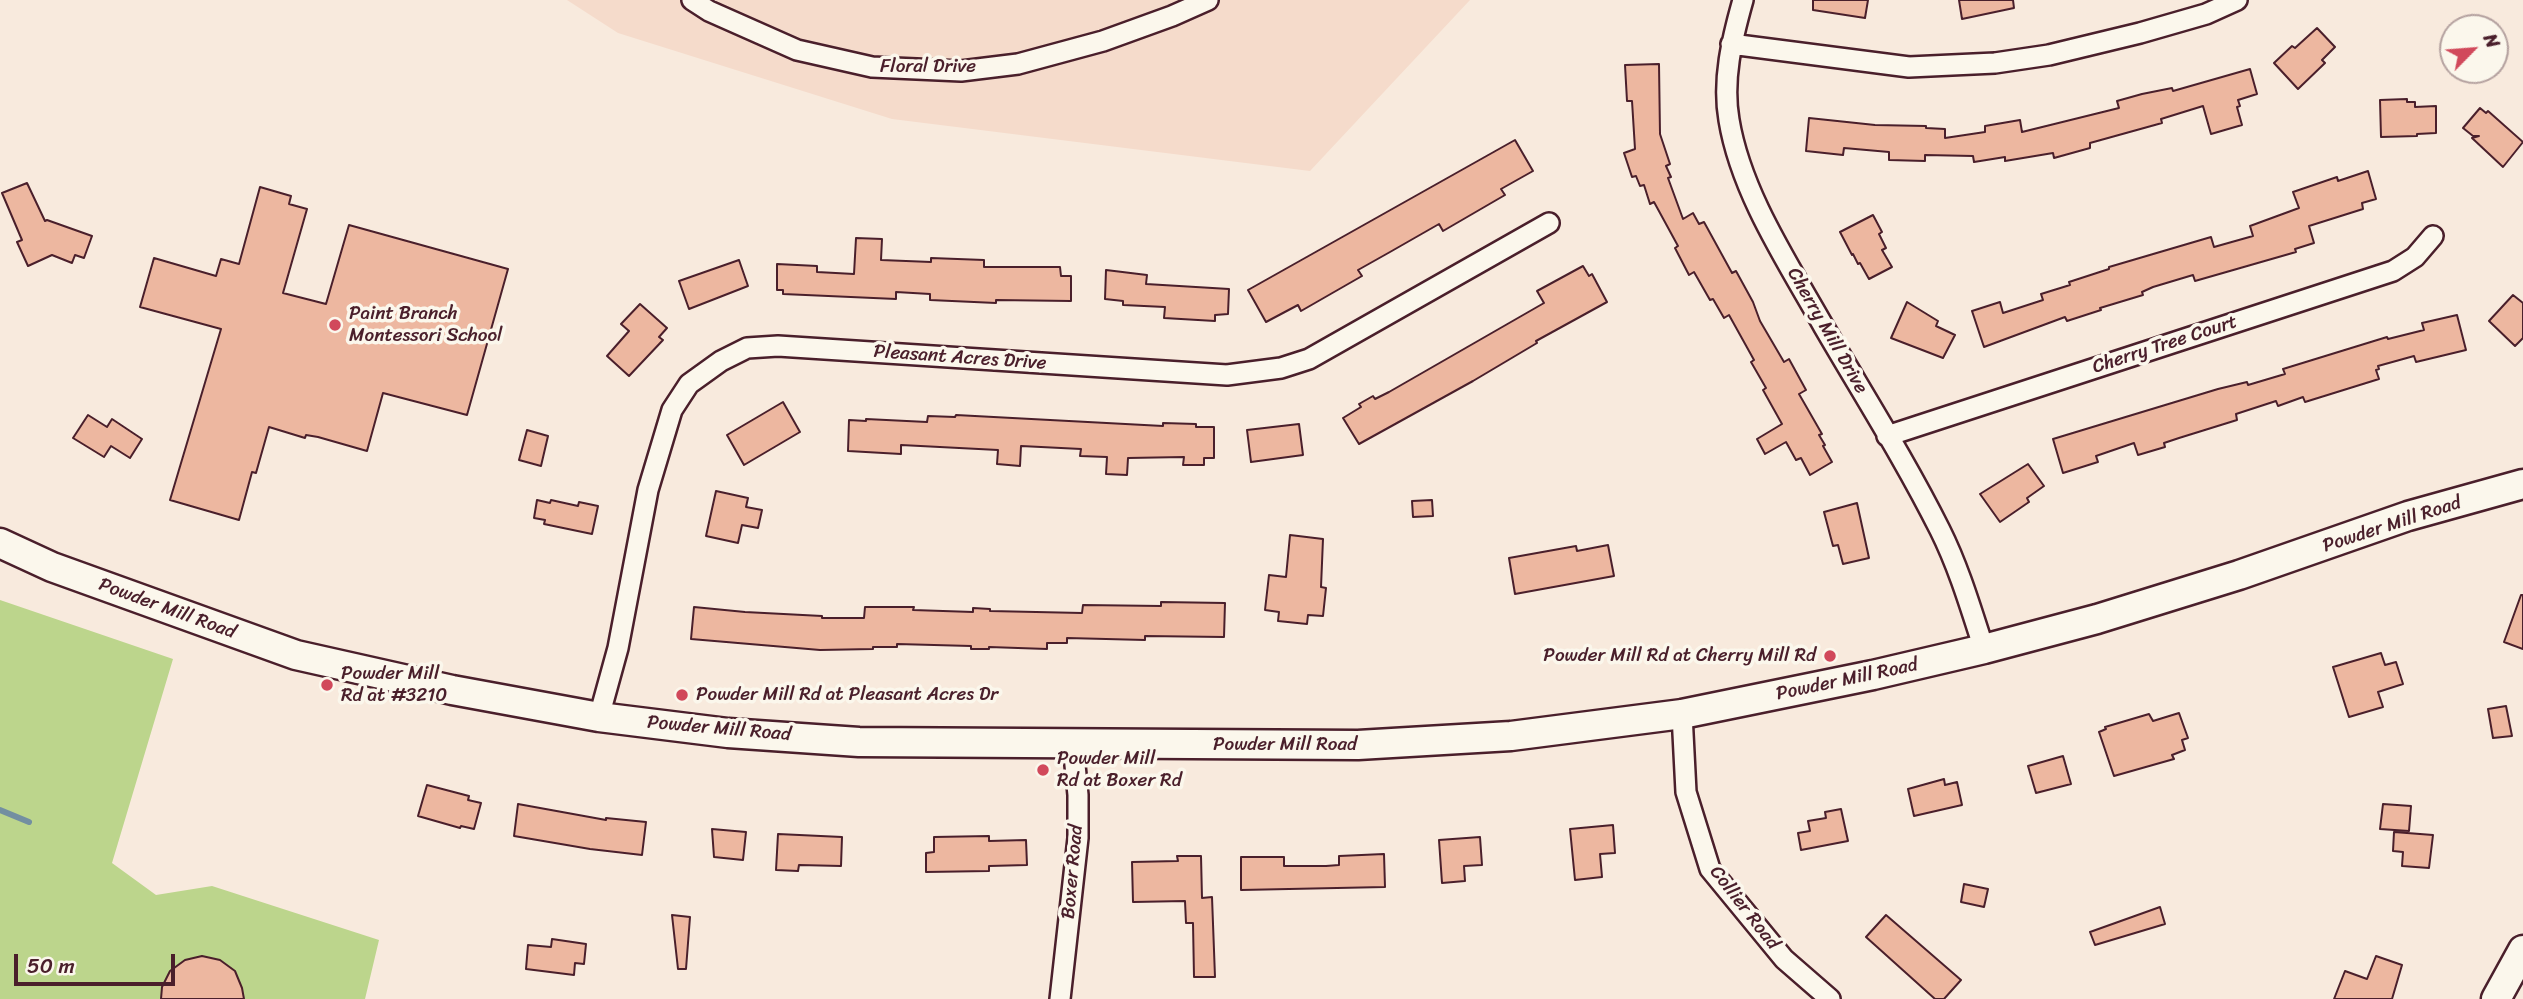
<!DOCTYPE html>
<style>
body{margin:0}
#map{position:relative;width:2523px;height:999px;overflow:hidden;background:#f8eadd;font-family:Sriracha,sans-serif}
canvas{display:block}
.north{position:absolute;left:2439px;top:14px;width:70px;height:70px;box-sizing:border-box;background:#fbf7ec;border:2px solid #b4a19f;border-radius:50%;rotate:65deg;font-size:19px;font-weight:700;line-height:28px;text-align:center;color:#4a1f2b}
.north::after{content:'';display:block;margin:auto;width:24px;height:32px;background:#d1495b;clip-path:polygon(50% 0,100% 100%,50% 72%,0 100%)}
.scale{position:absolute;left:14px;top:954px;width:161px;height:32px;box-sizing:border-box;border:4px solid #4a1f2b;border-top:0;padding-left:9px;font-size:21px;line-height:24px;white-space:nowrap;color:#4a1f2b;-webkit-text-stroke:5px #fbf7ec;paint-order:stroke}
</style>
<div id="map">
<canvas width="2523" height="999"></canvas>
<div class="north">N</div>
<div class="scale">50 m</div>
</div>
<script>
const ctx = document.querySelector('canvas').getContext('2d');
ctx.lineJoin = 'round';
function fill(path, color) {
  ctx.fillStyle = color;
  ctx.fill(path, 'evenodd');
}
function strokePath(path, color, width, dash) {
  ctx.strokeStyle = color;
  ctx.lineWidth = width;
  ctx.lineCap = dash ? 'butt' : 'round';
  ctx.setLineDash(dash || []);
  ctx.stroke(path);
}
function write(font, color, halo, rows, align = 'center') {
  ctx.font = font + ' Sriracha,sans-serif';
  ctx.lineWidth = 7;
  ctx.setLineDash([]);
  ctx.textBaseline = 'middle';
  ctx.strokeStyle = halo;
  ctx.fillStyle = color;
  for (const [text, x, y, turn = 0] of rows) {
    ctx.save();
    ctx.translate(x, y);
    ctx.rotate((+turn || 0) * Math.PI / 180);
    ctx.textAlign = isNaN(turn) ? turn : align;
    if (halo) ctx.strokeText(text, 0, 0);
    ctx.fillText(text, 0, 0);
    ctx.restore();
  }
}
const built = new Path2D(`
 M 567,0 L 1470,0 L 1310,171 L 892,119 L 618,33 Z`);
const green = new Path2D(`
 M 0,600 L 173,659 L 112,863 L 156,895 L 212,886 L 379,940 L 365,999 L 0,999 Z`);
const stream = new Path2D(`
 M 0,810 L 29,822`);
const building = new Path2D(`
 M 1813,0 L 1868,0 L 1865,18 L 1813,10 Z
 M 1959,0 L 2013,0 L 2014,8 L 1962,19 Z
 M 2317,28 L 2335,47 L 2322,60 L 2325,63 L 2298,89 L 2274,63 L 2292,46 L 2295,48 Z
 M 1659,64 L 1660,134 L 1670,164 L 1666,166 L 1671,177 L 1668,178 L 1683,219 L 1693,213 L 1699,224 L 1704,222 L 1732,273 L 1736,271 L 1753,302 L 1760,321 L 1784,362 L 1789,359 L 1806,390 L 1799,394 L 1822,434 L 1819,435 L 1825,445 L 1823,446 L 1832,462 L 1810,475 L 1801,458 L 1796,460 L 1786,442 L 1765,454 L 1757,439 L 1782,424 L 1763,390 L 1766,388 L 1751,362 L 1754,360 L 1729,315 L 1724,318 L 1713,299 L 1710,300 L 1694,272 L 1689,275 L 1675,248 L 1678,246 L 1654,202 L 1650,204 L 1644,185 L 1640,186 L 1636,176 L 1632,177 L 1624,153 L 1635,149 L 1632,101 L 1627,101 L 1625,65 Z
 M 2250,69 L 2257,94 L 2238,100 L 2240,106 L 2237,107 L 2242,125 L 2211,134 L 2203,106 L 2161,119 L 2162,123 L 2090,143 L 2090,148 L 2054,158 L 2053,153 L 2005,161 L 2005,157 L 1974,162 L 1973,156 L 1925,155 L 1925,161 L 1889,160 L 1889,152 L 1844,148 L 1843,155 L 1806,151 L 1809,118 L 1875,125 L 1926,126 L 1926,128 L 1945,129 L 1945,138 L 1985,132 L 1985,126 L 2020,120 L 2022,132 L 2119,108 L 2117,101 L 2142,94 L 2172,88 L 2173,91 Z
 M 2407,99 L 2407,102 L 2415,102 L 2415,107 L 2436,106 L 2436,133 L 2417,134 L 2417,136 L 2381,137 L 2380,100 Z
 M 2480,108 L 2486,113 L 2488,111 L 2523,142 L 2503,167 L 2472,138 L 2479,136 L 2473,136 L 2463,128 Z
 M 1515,140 L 1533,171 L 1501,189 L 1505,195 L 1443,231 L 1439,224 L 1390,252 L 1358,270 L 1362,276 L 1301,311 L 1298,305 L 1266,322 L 1248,290 Z
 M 2368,171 L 2376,199 L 2362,203 L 2363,209 L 2309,226 L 2314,243 L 2295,249 L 2296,252 L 2195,281 L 2193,275 L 2153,287 L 2142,292 L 2143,295 L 2100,308 L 2101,310 L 2067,321 L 2065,317 L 1984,347 L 1972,311 L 2000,302 L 2003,313 L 2043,300 L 2041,294 L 2070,285 L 2069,282 L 2109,269 L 2109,267 L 2211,237 L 2214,247 L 2253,236 L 2250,226 L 2299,208 L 2293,192 L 2337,177 L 2338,181 Z
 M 27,183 L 45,221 L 47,220 L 92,236 L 84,258 L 75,255 L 72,263 L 52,255 L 28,266 L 17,242 L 22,240 L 2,193 Z
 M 260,187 L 291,196 L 289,204 L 307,209 L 283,293 L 326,304 L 349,225 L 508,269 L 467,415 L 383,393 L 367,451 L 318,437 L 306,435 L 305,438 L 269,427 L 256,473 L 252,472 L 239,520 L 170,500 L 221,329 L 140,307 L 154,258 L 216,276 L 221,259 L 239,264 Z
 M 1873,215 L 1882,232 L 1879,234 L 1886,248 L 1882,250 L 1892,267 L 1869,279 L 1860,263 L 1858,264 L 1853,254 L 1852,255 L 1840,232 Z
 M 856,238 L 882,239 L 881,260 L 931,262 L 931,258 L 984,260 L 984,267 L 1060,267 L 1061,276 L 1071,276 L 1071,301 L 996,300 L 996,303 L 930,300 L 930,294 L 896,292 L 896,299 L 783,294 L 783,290 L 777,290 L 777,264 L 817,266 L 817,272 L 854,274 Z
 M 739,260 L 748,286 L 689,309 L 679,281 Z
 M 1583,266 L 1589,276 L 1592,274 L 1607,302 L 1536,341 L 1537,343 L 1473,381 L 1359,444 L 1343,418 L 1361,407 L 1359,404 L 1373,396 L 1375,399 L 1389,392 L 1544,303 L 1537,291 Z
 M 1106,270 L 1147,275 L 1146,284 L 1229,289 L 1228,314 L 1215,315 L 1215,321 L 1164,318 L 1165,307 L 1123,305 L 1123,301 L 1105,299 Z
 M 2513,295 L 2523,303 L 2523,338 L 2515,346 L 2489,321 Z
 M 1907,302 L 1938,321 L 1936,326 L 1955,335 L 1943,358 L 1891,338 Z
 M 640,304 L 667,328 L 659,337 L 663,340 L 629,376 L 607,356 L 629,331 L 621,324 Z
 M 2457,315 L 2466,350 L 2416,362 L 2414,356 L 2378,366 L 2379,369 L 2376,370 L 2379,379 L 2305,402 L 2303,397 L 2278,406 L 2276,401 L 2236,414 L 2237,420 L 2179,438 L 2164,443 L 2165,447 L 2138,455 L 2134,443 L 2096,456 L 2098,462 L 2063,473 L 2053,439 L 2218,389 L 2247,382 L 2248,385 L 2285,374 L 2283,369 L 2387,337 L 2388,339 L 2424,330 L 2422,323 Z
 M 783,402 L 800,432 L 744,465 L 727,435 Z
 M 88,415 L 107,427 L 112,419 L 142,439 L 130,458 L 111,446 L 104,457 L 73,438 Z
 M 956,415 L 1163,426 L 1163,423 L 1196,424 L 1196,427 L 1214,427 L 1214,458 L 1204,458 L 1204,465 L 1183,465 L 1184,457 L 1128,458 L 1127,475 L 1106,474 L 1107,457 L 1080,456 L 1081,449 L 1021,446 L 1020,466 L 997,464 L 998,450 L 901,445 L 901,454 L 848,451 L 849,420 L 866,421 L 866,419 L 927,422 L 928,416 L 955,417 Z
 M 1299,424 L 1303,455 L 1251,462 L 1247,430 Z
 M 527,430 L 548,436 L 541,466 L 519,460 Z
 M 2028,464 L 2044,486 L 2027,498 L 2029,502 L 2000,522 L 1980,494 Z
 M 716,491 L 748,498 L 746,507 L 762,510 L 758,528 L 742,525 L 738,543 L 706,536 Z
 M 537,500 L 550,503 L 551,500 L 578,506 L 579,502 L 598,506 L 592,534 L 544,524 L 545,520 L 534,518 Z
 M 1432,500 L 1433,516 L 1413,517 L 1412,501 Z
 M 1857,503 L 1869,558 L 1843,564 L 1838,545 L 1833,546 L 1824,512 Z
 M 1290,535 L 1323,539 L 1321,587 L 1326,588 L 1323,616 L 1308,615 L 1307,624 L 1278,621 L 1279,612 L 1265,610 L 1269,575 L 1286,577 Z
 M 1608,545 L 1614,576 L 1515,594 L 1509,558 L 1576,546 L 1577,551 Z
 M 2521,595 L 2523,595 L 2523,649 L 2504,642 Z
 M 1161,602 L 1225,603 L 1224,637 L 1145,636 L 1145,640 L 1067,638 L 1067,643 L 1047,643 L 1047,649 L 989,647 L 989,649 L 971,649 L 971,646 L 897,644 L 897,647 L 873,647 L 873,649 L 820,650 L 691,639 L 694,607 L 745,612 L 822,616 L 822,618 L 864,618 L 865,607 L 914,607 L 913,610 L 973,612 L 973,608 L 990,609 L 990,611 L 1082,613 L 1083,605 L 1161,606 Z
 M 2381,653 L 2385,665 L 2396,662 L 2403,684 L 2378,692 L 2383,707 L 2349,717 L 2333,667 Z
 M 2506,706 L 2512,736 L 2493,738 L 2488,709 Z
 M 2179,713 L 2188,738 L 2182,740 L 2185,750 L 2172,755 L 2174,759 L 2114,776 L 2099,732 L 2106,729 L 2105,727 L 2149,714 L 2153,721 Z
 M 2063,756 L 2071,784 L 2036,793 L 2028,766 Z
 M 1944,779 L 1945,785 L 1957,782 L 1962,805 L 1914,816 L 1908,789 Z
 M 427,785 L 469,796 L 468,800 L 481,803 L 474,829 L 461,826 L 460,828 L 418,816 Z
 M 518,804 L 606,820 L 606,818 L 646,822 L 642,855 L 590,849 L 514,836 Z
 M 2383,804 L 2411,806 L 2409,831 L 2380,829 Z
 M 1841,809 L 1848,841 L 1801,850 L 1798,833 L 1810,831 L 1808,821 L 1826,818 L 1825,812 Z
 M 1613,825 L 1615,853 L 1600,854 L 1602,877 L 1575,880 L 1570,829 Z
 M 712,829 L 746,832 L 743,860 L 714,857 Z
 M 2394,832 L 2433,835 L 2429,868 L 2402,866 L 2403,852 L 2393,851 Z
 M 778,834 L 842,837 L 841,866 L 799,865 L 798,871 L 776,870 Z
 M 989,836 L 989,841 L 1026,840 L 1027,865 L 989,866 L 989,871 L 926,872 L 926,853 L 934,852 L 934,837 Z
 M 1480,837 L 1482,865 L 1464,866 L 1465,881 L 1442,883 L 1439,840 Z
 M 1384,854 L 1385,887 L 1241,890 L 1241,857 L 1284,857 L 1284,866 L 1326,866 L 1339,865 L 1339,856 Z
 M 1177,856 L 1201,856 L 1202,898 L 1212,897 L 1215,977 L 1194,977 L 1193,923 L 1186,923 L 1185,901 L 1133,902 L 1132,862 L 1178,861 Z
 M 1964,884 L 1988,889 L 1984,907 L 1961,902 Z
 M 2160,907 L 2165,924 L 2095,945 L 2090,932 Z
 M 672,915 L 690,917 L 686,969 L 678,969 Z
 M 1886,915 L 1961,980 L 1944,999 L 1935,999 L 1866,937 Z
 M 552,939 L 586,944 L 584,964 L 575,963 L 574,975 L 526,969 L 528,945 L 551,947 Z
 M 202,956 L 220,960 L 235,971 L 242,988 L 244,999 L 161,999 L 162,987 L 170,971 L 185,960 Z
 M 2376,956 L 2402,965 L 2392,999 L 2334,999 L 2345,971 L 2367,979 Z`);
const street = new Path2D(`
 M 692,0 L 709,11 L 797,50 L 872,67 L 961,71 L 1018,64 L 1103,41 L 1172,16 L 1208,0
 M 1743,0 C 1732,39 1722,80 1729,120 C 1741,193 1788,263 1824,327 C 1863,394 1905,460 1940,530 C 1959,568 1971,609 1984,649
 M 1731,44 L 1909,67 L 1995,63 L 2049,55 L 2140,33 L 2206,14 L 2237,0
 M 1887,436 L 2393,271 L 2415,257 L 2433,236
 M 1682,714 L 1686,792 L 1710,869 L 1784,959 L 1830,999
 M 599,717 L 618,648 L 648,490 L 672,410 L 689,384 L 721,361 L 747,348 L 778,346 L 1227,375 L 1281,368 L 1309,359 L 1549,223
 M 1060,999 L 1078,838 L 1078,795 L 1073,745`);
const secondary = new Path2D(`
 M 0,543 L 52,567 L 296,655 L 452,690 L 599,717 L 728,733 L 859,742 L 1358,745 L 1511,736 L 1682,714 L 1873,675 L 1984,649 L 2097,619 L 2239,575 L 2408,516 L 2523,484
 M 2496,999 L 2523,950`);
const markers = [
 [335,325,7,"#d1495b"],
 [1830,656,7,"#d1495b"],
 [327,685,7,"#d1495b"],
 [682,695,7,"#d1495b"],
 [1043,770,7,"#d1495b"]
];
const streetNames = [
 ["Floral Drive",928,67],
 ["Cherry Mill Drive",1827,331,60],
 ["Cherry Tree Court",2165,345,-18],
 ["Pleasant Acres Drive",960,358,4],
 ["Powder Mill Road",2392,525,-18],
 ["Powder Mill Road",167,609,20],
 ["Powder Mill Road",1847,680,-12],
 ["Powder Mill Road",719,729,5],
 ["Powder Mill Road",1285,745],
 ["Boxer Road",1073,872,-85],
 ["Collier Road",1744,908,52]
];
const poiNames = [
 ["Paint Branch",349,314],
 ["Montessori School",349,336],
 ["Powder Mill Rd at Cherry Mill Rd",1816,656,"right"],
 ["Powder Mill",341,674],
 ["Rd at #3210",341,696],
 ["Powder Mill Rd at Pleasant Acres Dr",696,695],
 ["Powder Mill",1057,759],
 ["Rd at Boxer Rd",1057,781]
];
fill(built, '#f5dbcb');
fill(green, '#bcd58c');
strokePath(stream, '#738fa1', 6);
fill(building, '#edb7a0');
strokePath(building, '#4a1f2b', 2);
strokePath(street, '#4a1f2b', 24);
strokePath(secondary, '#4a1f2b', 33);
strokePath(street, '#fbf7ec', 19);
strokePath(secondary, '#fbf7ec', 28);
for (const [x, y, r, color] of markers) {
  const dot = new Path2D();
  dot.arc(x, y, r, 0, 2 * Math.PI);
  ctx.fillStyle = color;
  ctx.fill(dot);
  strokePath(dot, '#fbf7ec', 2.5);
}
write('19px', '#4a1f2b', '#fbf7ec', streetNames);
write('19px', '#4a1f2b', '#fbf7ec', poiNames, 'left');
</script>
